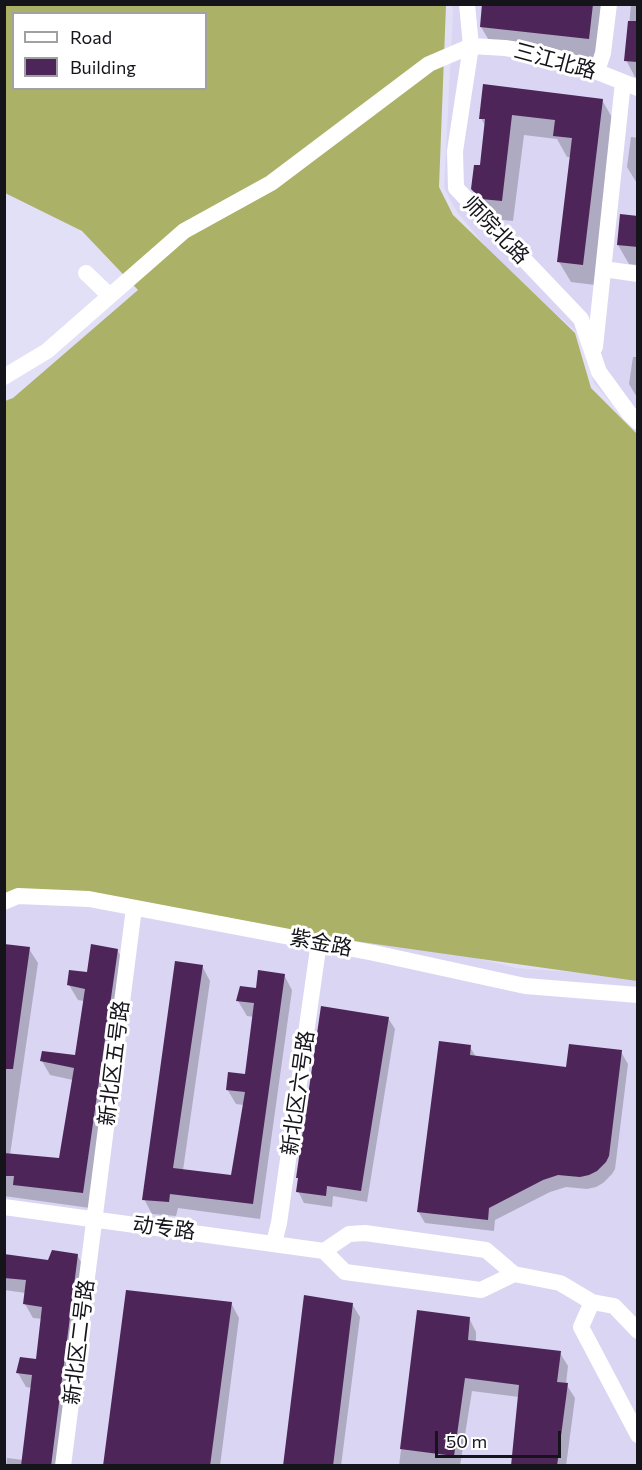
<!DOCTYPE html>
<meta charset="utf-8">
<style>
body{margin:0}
#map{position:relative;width:642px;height:1470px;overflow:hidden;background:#e2e0f6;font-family:Commissioner,sans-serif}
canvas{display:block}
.frame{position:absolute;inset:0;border:6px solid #15141b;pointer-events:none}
.legend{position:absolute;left:12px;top:12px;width:195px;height:78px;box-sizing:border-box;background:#fff;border:2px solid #a1a1a4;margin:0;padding:8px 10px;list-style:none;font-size:18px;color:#15141b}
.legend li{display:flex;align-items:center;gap:12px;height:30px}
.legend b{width:30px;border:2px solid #a1a1a4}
.scale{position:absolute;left:435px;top:1431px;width:126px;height:27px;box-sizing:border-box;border:3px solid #15141b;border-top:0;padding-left:8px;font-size:18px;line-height:21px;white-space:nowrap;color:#15141b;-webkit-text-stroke:4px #fff;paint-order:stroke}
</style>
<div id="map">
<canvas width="642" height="1470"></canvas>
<div class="frame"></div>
<ul class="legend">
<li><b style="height:8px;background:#fff"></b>Road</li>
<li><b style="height:16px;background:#4d2559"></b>Building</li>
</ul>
<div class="scale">50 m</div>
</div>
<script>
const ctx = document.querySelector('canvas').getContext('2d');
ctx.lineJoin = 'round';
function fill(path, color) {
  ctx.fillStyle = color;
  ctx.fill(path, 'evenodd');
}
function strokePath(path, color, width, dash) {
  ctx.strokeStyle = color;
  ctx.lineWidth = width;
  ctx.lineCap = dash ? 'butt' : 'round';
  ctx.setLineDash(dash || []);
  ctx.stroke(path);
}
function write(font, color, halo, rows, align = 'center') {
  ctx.font = font + ' Commissioner,"Noto Sans SC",sans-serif';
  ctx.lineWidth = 6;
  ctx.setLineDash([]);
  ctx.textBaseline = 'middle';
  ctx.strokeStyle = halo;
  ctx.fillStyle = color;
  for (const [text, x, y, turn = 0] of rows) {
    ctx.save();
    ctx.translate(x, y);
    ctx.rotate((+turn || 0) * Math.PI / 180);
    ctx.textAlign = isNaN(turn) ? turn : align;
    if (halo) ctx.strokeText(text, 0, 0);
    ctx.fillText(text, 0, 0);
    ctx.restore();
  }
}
const built = new Path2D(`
 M 452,5 L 637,5 L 637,433 L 594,383 L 578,333 L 504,268 L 457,212 L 444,188 L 453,13 Z
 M 5,875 L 280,908 L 516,968 L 637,977 L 637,1465 L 5,1466 Z`);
const forest = new Path2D(`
 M 5,5 L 446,5 L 439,187 L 453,215 L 575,333 L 591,388 L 637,434 L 637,981 L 14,893 L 5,897 L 5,401 L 13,398 L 138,290 L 82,231 L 5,193 ZM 14,14 L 206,14 L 206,88 L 14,88 Z`);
const shadow = new Path2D(`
 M 562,4 L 607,4 L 600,59 L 493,47 L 481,27 Z
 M 631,4 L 638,4 L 638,77 L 635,77 L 626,60 Z
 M 602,100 L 614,121 L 595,285 L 571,282 L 559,262 L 571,157 L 567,157 L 557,139 L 524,135 L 513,221 L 494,219 L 485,210 L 473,188 L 481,166 L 486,127 L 481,118 Z
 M 631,137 L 638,138 L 638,185 L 627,167 Z
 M 638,217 L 638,265 L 629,264 L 618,245 Z
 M 633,357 L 638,357 L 638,399 L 629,384 Z
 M 4,945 L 29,949 L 38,963 L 10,1155 L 60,1160 L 73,1080 L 50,1075 L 42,1061 L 77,1057 L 84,1001 L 78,1000 L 69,985 L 88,974 L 117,950 L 126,965 L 90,1208 L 4,1196 Z
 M 202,966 L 210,981 L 183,1170 L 232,1176 L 244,1105 L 236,1104 L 227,1089 L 247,1076 L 254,1017 L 247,1016 L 238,1001 L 284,975 L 292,990 L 260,1219 L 178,1208 L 176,1216 L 152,1214 L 144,1199 Z
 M 388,1018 L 395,1029 L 367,1202 L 333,1196 L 332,1207 L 304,1203 L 298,1191 L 299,1181 L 298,1178 Z
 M 470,1047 L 476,1057 L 567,1068 L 621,1052 L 628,1064 L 615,1169 L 612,1174 L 603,1183 L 596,1187 L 587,1189 L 566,1187 L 550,1192 L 495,1220 L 494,1231 L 425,1223 L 418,1211 Z
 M 4,1248 L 6,1255 L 49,1262 L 77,1255 L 85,1269 L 60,1466 L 6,1466 L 7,1458 L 23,1460 L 32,1388 L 26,1387 L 18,1373 L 37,1360 L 42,1319 L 33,1318 L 25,1304 L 26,1293 L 4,1290 Z
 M 231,1303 L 239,1318 L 220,1466 L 105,1466 Z
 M 352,1304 L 360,1317 L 341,1466 L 284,1466 Z
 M 418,1312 L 469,1318 L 476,1332 L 476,1342 L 560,1353 L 568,1366 L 566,1384 L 575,1398 L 566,1466 L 512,1466 L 519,1397 L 472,1391 L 460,1466 L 399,1466 Z`);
const building = new Path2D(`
 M 482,4 L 593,4 L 589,39 L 480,27 Z
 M 628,21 L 638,21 L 638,62 L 624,61 Z
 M 483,84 L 603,99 L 583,265 L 557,262 L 572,138 L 553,136 L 555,120 L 512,115 L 502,201 L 481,199 L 471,189 L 474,165 L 480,165 L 485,119 L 479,119 Z
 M 620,214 L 638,216 L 638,247 L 617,245 Z
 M 4,944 L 30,947 L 13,1069 L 4,1069 Z
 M 91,944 L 118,949 L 83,1193 L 13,1185 L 14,1176 L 4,1176 L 4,1153 L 59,1158 L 74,1068 L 40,1061 L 42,1051 L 75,1055 L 85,989 L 67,985 L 69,970 L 87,972 Z
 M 175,961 L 203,965 L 173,1168 L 231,1175 L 245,1092 L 226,1090 L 228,1072 L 245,1074 L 254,1003 L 236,1001 L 240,986 L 256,988 L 258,970 L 285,974 L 253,1204 L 170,1194 L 169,1202 L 142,1200 Z
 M 321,1006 L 389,1017 L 361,1191 L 327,1186 L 326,1196 L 296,1192 L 298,1178 L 296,1178 Z
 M 439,1041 L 471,1045 L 470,1055 L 566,1067 L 569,1044 L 622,1050 L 609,1156 L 606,1162 L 597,1171 L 589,1175 L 580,1177 L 558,1175 L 543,1180 L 489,1208 L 488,1220 L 417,1212 Z
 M 52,1250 L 78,1254 L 51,1466 L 21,1466 L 32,1375 L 16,1373 L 20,1357 L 36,1359 L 42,1307 L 23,1304 L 26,1280 L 4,1278 L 4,1254 L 48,1260 Z
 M 126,1290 L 232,1302 L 210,1466 L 103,1466 Z
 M 304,1295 L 353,1303 L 333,1466 L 283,1466 Z
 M 417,1310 L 470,1317 L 468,1340 L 561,1351 L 557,1382 L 568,1383 L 557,1466 L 511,1466 L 519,1385 L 465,1378 L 454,1456 L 400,1449 Z`);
const street = new Path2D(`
 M 467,4 L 471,46 L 455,151 L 456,188 L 581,319 L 599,372 L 629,413 L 638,422
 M 597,71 L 603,53 L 609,4
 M 604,269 L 638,274
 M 86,273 L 110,296
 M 595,347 L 623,82
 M 4,377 L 47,351 L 184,231 L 271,183 L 429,64 L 471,46 L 505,48 L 544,54 L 575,63 L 638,88
 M 4,902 L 18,896 L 89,899 L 374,953 L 525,986 L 638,995
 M 4,1207 L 324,1251
 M 274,1243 L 279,1223 L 319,942
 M 324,1251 L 349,1234 L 365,1233 L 486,1250 L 514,1274
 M 324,1251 L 345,1272 L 481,1290 L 514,1274
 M 514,1274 L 560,1283 L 592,1302 L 614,1306 L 638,1331
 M 592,1302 L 581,1327 L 638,1435
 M 63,1466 L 134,908`);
const streetNames = [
 ["三江北路",555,61,15],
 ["师院北路",496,230,46],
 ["紫金路",321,943,11],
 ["新北区五号路",114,1063,-83],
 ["新北区六号路",298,1093,-82],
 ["动专路",164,1228,7],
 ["新北区二号路",79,1342,-83]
];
fill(built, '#d9d5f3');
fill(forest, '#abb167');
fill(shadow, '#0003');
fill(building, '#4d2559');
strokePath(street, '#fff', 16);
write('21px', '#15141b', '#fff', streetNames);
</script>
